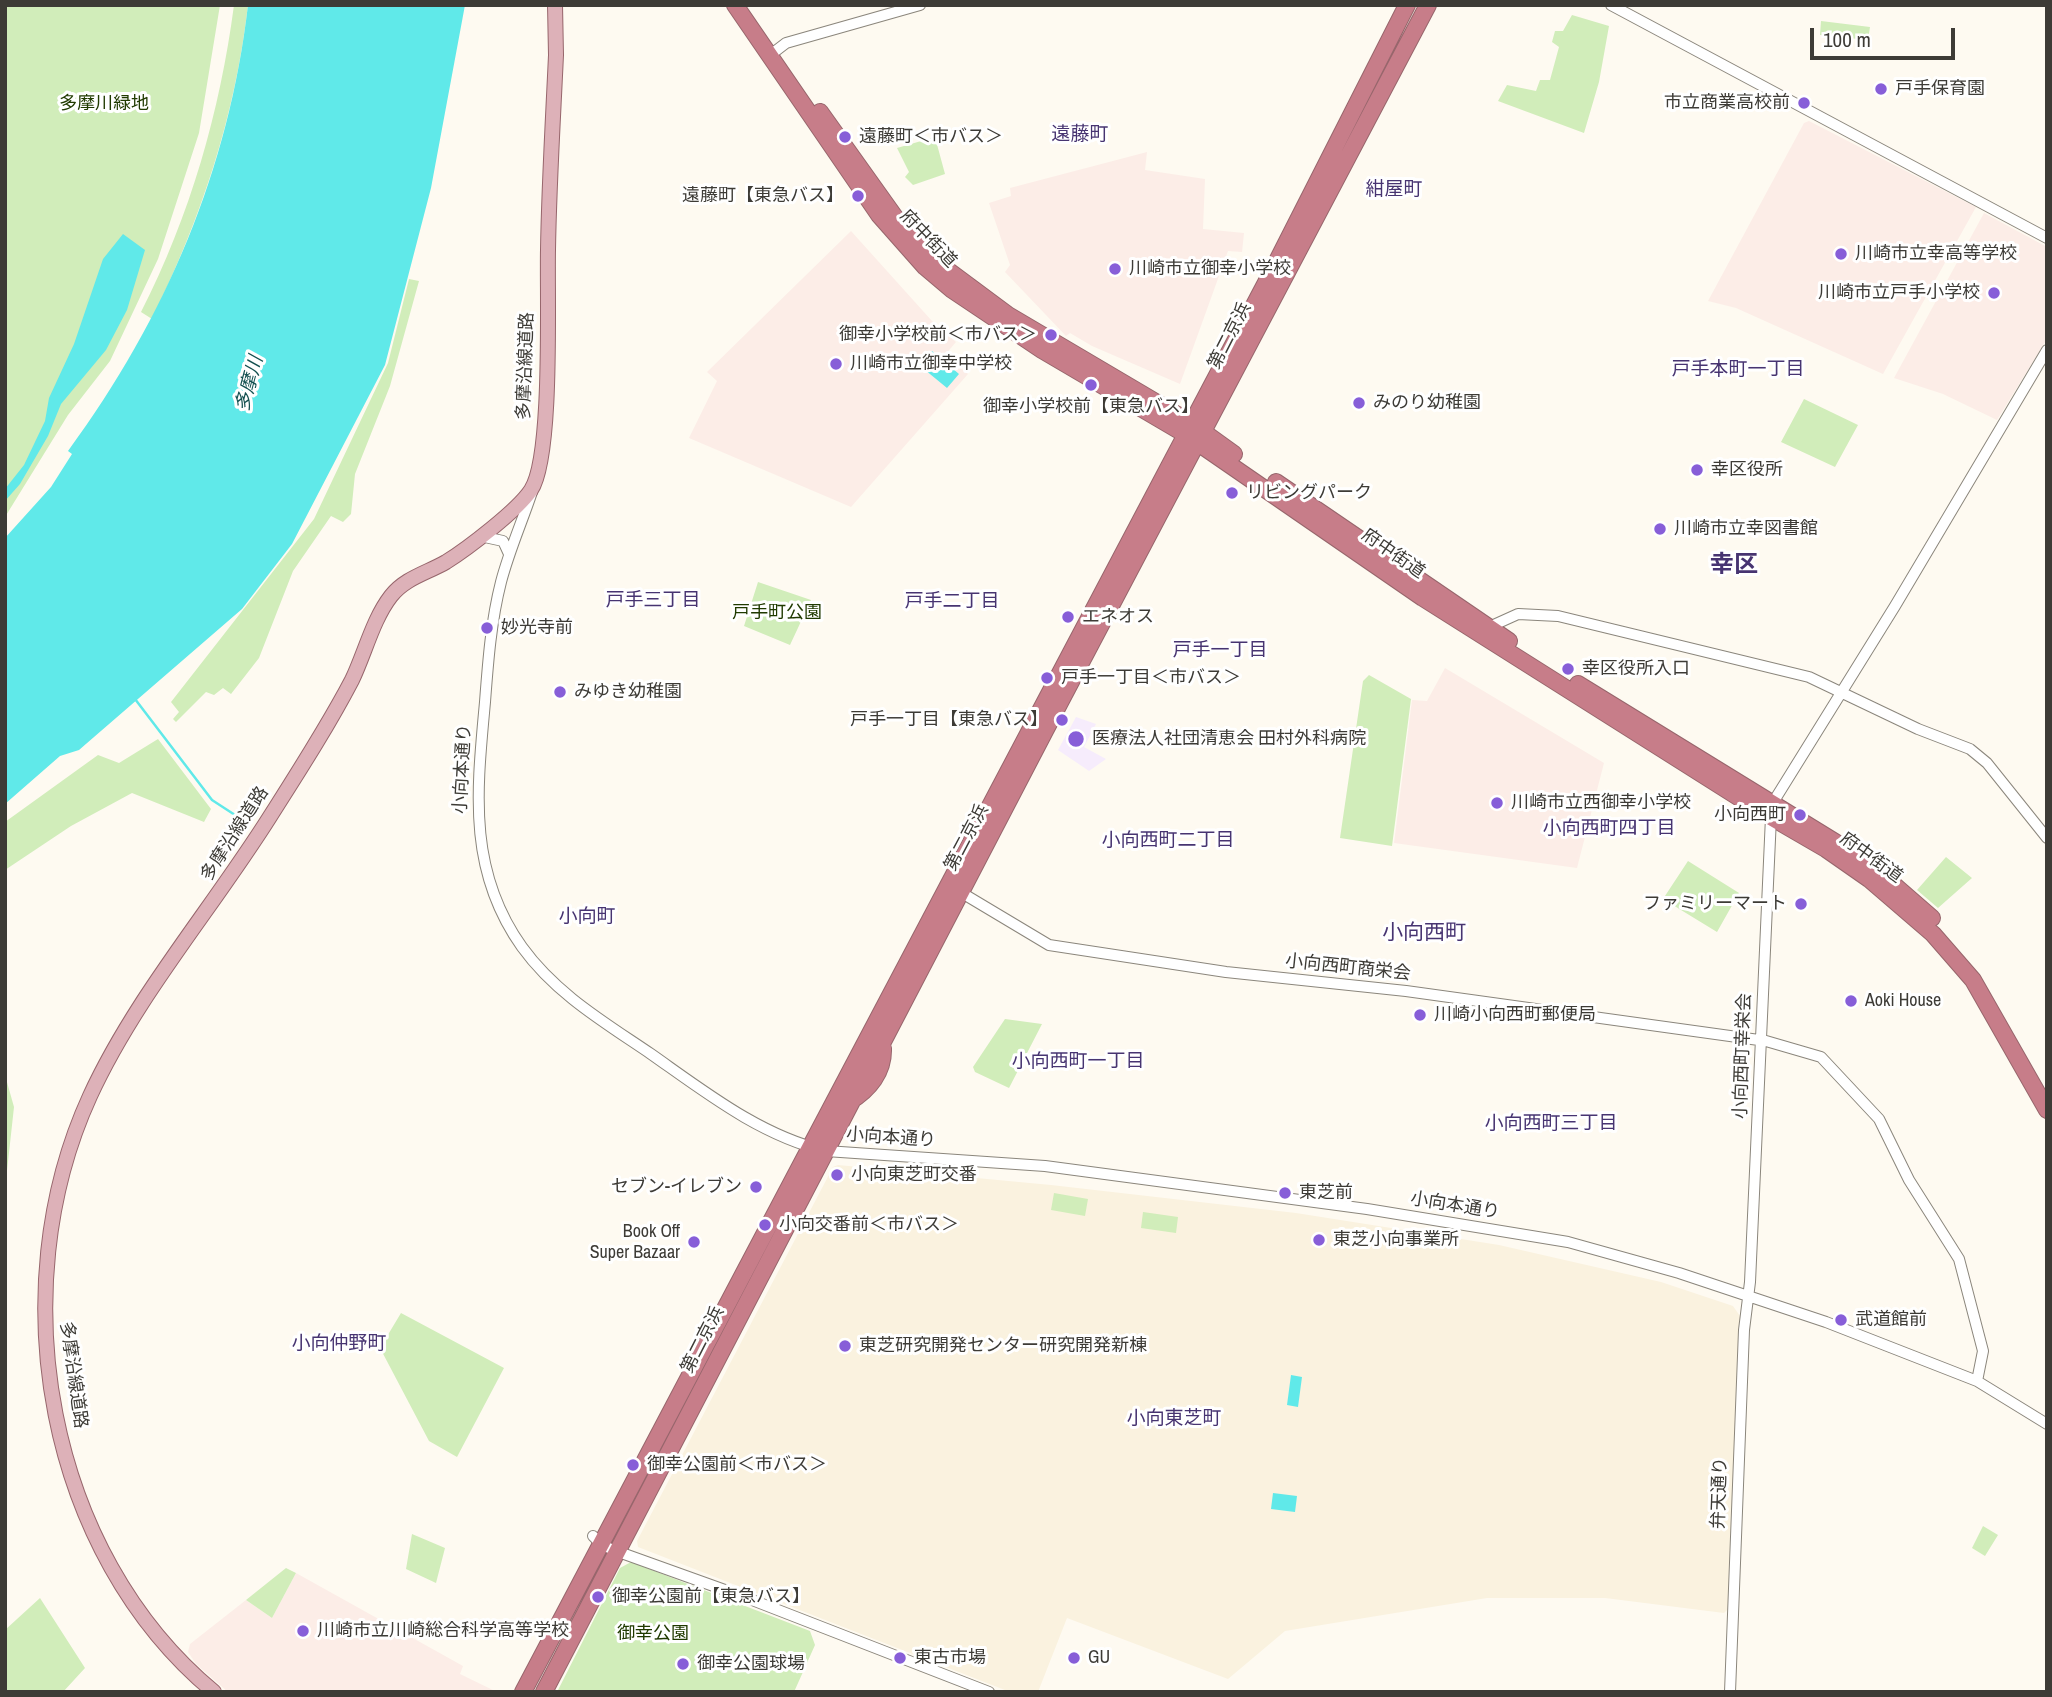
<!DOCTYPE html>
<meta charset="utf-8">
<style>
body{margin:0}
#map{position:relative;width:2052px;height:1697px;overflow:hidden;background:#fefaf1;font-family:"Archivo Narrow",sans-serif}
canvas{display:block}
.frame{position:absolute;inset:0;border:7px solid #3d3b36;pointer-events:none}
.scale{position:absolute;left:1810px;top:28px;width:145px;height:32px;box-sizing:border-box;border:4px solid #3d3b36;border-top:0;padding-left:9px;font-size:21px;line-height:24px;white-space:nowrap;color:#3d3b36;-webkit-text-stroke:5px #fff;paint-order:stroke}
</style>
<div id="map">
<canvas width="2052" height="1697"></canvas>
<div class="frame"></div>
<div class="scale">100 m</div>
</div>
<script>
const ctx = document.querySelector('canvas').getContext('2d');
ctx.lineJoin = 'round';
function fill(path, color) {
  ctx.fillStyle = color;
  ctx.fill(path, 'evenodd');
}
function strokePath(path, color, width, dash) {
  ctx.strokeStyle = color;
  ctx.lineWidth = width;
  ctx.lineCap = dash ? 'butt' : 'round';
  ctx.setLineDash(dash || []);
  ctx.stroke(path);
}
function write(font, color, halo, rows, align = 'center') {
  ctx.font = font + ' "Archivo Narrow","Noto Sans JP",sans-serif';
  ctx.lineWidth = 6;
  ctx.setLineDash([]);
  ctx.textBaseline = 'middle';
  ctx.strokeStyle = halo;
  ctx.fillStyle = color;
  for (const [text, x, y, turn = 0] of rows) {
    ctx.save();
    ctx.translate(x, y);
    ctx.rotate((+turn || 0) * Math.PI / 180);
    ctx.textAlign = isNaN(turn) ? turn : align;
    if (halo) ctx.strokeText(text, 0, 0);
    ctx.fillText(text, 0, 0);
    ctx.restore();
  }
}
const built = new Path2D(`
 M 838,1165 L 1051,1185 L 1296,1213 L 1499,1245 L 1661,1282 L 1733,1306 L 1740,1316 L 1729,1608 L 1724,1613 L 1605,1598 L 1487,1598 L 1285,1631 L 1228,1679 L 1067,1618 L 1038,1692 L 1010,1692 L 638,1547 L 637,1541 L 833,1167 Z`);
const education = new Path2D(`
 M 1809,121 L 1976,207 L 1883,374 L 1736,308 L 1708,301 L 1804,123 Z
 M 1147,152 L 1145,170 L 1205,179 L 1203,229 L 1244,233 L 1242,252 L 1228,251 L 1180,384 L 1092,346 L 1070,333 L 1066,336 L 1005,272 L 1010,265 L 989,203 L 1011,196 L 1010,188 Z
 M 1984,213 L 2047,247 L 2047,339 L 1997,420 L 1943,394 L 1894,378 Z
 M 851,231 L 932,321 L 956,342 L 945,355 L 968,374 L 851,507 L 689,438 L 717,381 L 707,372 Z
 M 1445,668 L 1604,763 L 1577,868 L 1394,843 L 1412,700 L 1427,701 Z
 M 296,1573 L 463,1666 L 460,1674 L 497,1692 L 228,1692 L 196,1664 L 188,1652 L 190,1644 L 246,1600 L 272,1618 Z`);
const medical = new Path2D(`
 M 1076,717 L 1096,724 L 1084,747 L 1106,759 L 1089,771 L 1058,750 Z`);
const green = new Path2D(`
 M 5,5 L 220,5 L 199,133 L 158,259 L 110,361 L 68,415 L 5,517 Z
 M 234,5 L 248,5 C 235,117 201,218 152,319 L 141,312 C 190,216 220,112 234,5 Z
 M 1572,15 L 1609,26 L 1599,82 L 1584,133 L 1498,101 L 1507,85 L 1536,91 L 1540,80 L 1550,80 L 1559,47 L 1552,42 L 1555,31 L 1563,31 Z
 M 1821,21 L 1870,27 L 1868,40 L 1820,35 Z
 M 935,137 L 945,174 L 913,185 L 905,177 L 909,172 L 897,148 Z
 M 409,279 L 419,281 L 390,386 L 355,474 L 351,514 L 343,522 L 331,516 L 293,571 L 259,658 L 231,694 L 223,688 L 214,695 L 206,692 L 176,722 L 173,719 L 179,712 L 171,702 L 314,519 L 388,363 Z
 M 1804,399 L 1858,425 L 1835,467 L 1781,442 Z
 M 758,582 L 811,600 L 790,645 L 744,626 Z
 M 1369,675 L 1411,699 L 1392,846 L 1340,838 L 1363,681 Z
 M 158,739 L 211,809 L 204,822 L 132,793 L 71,826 L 5,870 L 5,822 L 98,755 L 119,763 Z
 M 1946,857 L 1972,878 L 1938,908 L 1917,890 Z
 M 1688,861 L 1739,893 L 1717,932 L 1663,899 Z
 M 1005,1019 L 1042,1024 L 1009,1088 L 975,1072 L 973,1067 Z
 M 5,1075 L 14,1107 L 5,1189 Z
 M 1054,1193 L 1088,1199 L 1085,1216 L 1051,1210 Z
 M 1143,1212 L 1178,1217 L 1176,1233 L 1141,1228 Z
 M 401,1313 L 504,1368 L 457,1457 L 429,1441 L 380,1348 Z
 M 1983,1526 L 1998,1535 L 1985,1556 L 1972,1548 Z
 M 412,1534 L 445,1548 L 436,1583 L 406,1569 Z
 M 631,1562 L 810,1631 L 815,1645 L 794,1692 L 557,1692 L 620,1568 Z
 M 286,1568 L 296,1573 L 272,1618 L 246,1600 Z
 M 40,1598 L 85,1668 L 63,1692 L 5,1692 L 5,1630 Z`);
const water = new Path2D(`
 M 248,5 L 465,5 L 431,188 L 385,365 L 292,544 L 242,609 L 79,750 L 60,756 L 5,804 L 5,538 L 51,487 L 72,454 L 68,451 C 166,318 229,169 248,5 Z
 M 123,234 L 145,250 L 127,310 L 106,350 L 61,404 L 48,436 L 20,484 L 5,501 L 5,489 L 24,465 L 45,421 L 49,398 L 74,344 L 103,259 Z
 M 932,351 L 959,374 L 947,388 L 919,365 Z
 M 1291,1375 L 1302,1377 L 1298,1407 L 1287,1405 Z
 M 1273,1493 L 1297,1496 L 1295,1512 L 1271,1509 Z`);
const stream = new Path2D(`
 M 135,699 L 212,800 L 235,815`);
const minor = new Path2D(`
 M 1611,5 L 2047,238
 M 769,56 L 786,43 L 920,5
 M 532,492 C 522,522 509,551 501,582 C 491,621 488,662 485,702 C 477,790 467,870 522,947 C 556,994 604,1022 651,1054 C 705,1092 761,1136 826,1151 L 1045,1166 L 1367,1209 L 1568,1242 L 1679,1273 L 1826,1322 L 1977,1381 L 2047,1424
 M 480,536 L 503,541 L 509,554
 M 1487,628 L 1518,614 L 1558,616 L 1809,677 L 1918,729 L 1970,749 L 1987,763 L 2047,838
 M 957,890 L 1049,945 L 1226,972 L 1406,991 L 1766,1041 L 1821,1057 L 1879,1119 L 1909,1180 L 1959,1259 L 1983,1351 L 1977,1381
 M 593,1536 L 602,1545 L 616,1551 L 747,1598 L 989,1692
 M 1730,1692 L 1744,1330 L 1750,1282 L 1771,817 L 1777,796 L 1895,606 L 2047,350`);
const major = new Path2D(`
 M 214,1692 C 46,1553 1,1290 90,1096 C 136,996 212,909 271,815 C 299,771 328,726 352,680 C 365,653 373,619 391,596 C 405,578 427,573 446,562 C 467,549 518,510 531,490 C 553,457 547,297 548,250 C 549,185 553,120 556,55 L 555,5`);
const highway = new Path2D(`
 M 735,5 L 879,215 L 925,267 L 951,289 L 1042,350 L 1185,434 L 1423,598 L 1757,809 L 1826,849 L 1869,879 L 1933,934 L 1973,980 L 2047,1110
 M 820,112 L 907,234 L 934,260 L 1008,315 L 1191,423 L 1234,454
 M 1276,482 L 1509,641
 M 1578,684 L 1835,842 L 1878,871 L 1932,918
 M 849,1102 C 869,1090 884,1072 883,1048
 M 523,1692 L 1270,275 L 1407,5
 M 544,1692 C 835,1128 1131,566 1428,5`);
const markers = [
 [1881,89,7,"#875ed8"],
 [1804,103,7,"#875ed8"],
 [845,137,7,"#875ed8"],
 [858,196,7,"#875ed8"],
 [1841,254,7,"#875ed8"],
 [1115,269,7,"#875ed8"],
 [1994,293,7,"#875ed8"],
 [1051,335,7,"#875ed8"],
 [836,364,7,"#875ed8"],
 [1091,385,7,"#875ed8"],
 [1359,403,7,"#875ed8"],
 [1697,470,7,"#875ed8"],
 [1232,493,7,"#875ed8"],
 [1660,529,7,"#875ed8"],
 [1068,617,7,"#875ed8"],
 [487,628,7,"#875ed8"],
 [1568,669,7,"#875ed8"],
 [1047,678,7,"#875ed8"],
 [560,692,7,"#875ed8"],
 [1062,720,7,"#875ed8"],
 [1076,739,9,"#875ed8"],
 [1497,803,7,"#875ed8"],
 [1800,815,7,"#875ed8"],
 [1801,904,7,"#875ed8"],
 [1851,1001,7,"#875ed8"],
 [1420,1015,7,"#875ed8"],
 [837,1175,7,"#875ed8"],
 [756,1187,7,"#875ed8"],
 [1285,1193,7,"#875ed8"],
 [765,1225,7,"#875ed8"],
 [1319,1240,7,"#875ed8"],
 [694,1242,7,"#875ed8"],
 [1841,1320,7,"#875ed8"],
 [845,1346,7,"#875ed8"],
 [633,1465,7,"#875ed8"],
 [598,1597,7,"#875ed8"],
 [303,1631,7,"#875ed8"],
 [900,1658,7,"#875ed8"],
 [1074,1658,7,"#875ed8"],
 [683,1664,7,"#875ed8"]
];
const poiNames = [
 ["戸手保育園",1895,89],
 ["市立商業高校前",1790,103,"right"],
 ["遠藤町＜市バス＞",859,137],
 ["遠藤町【東急バス】",844,196,"right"],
 ["川崎市立幸高等学校",1855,254],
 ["川崎市立御幸小学校",1129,269],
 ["川崎市立戸手小学校",1980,293,"right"],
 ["御幸小学校前＜市バス＞",1037,335,"right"],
 ["川崎市立御幸中学校",850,364],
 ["みのり幼稚園",1373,403],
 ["御幸小学校前【東急バス】",1091,407,"center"],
 ["幸区役所",1711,470],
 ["リビングパーク",1246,493],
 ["川崎市立幸図書館",1674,529],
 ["エネオス",1082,617],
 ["妙光寺前",501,628],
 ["幸区役所入口",1582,669],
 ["戸手一丁目＜市バス＞",1061,678],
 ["みゆき幼稚園",574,692],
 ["戸手一丁目【東急バス】",1048,720,"right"],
 ["医療法人社団清恵会 田村外科病院",1092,739],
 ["川崎市立西御幸小学校",1511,803],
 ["小向西町",1786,815,"right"],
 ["ファミリーマート",1787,904,"right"],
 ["Aoki House",1865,1001],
 ["川崎小向西町郵便局",1434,1015],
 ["小向東芝町交番",851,1175],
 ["セブン-イレブン",742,1187,"right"],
 ["東芝前",1299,1193],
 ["小向交番前＜市バス＞",779,1225],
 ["Book Off",680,1232,"right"],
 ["Super Bazaar",680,1253,"right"],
 ["東芝小向事業所",1333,1240],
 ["武道館前",1855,1320],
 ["東芝研究開発センター研究開発新棟",859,1346],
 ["御幸公園前＜市バス＞",647,1465],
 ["御幸公園前【東急バス】",612,1597],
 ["川崎市立川崎総合科学高等学校",317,1631],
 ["東古市場",914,1658],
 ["GU",1088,1658],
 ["御幸公園球場",697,1664]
];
const parkNames = [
 ["多摩川緑地",104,104],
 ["戸手町公園",777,613],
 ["御幸公園",653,1634]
];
const streetNames = [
 ["府中街道",928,239,46],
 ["第二京浜",1230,336,-63],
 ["多摩沿線道路",526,366,-88],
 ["府中街道",1393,554,35],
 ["小向本通り",463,769,-87],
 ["多摩沿線道路",235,834,-57],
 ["第二京浜",967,838,-62],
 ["府中街道",1871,858,36],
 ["小向西町商栄会",1348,968,6],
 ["小向西町幸栄会",1743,1056,-88],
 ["小向本通り",891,1138,4],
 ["小向本通り",1455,1206,9],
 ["第二京浜",703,1340,-63],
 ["多摩沿線道路",73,1375,82],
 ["弁天通り",1720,1493,-88]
];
const neighbourhoodNames = [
 ["遠藤町",1080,135],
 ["紺屋町",1394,190],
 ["戸手本町一丁目",1738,370],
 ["戸手三丁目",653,601],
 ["戸手二丁目",952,602],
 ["戸手一丁目",1220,651],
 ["小向西町四丁目",1609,829],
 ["小向西町二丁目",1168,841],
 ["小向町",587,917],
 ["小向西町一丁目",1078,1062],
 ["小向西町三丁目",1551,1124],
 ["小向仲野町",339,1344],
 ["小向東芝町",1174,1419]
];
const waterNames = [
 ["多摩川",250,384,-75]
];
const quarterNames = [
 ["小向西町",1424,933]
];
const districtNames = [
 ["幸区",1734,566]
];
fill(built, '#faf2df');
fill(education, '#fcede7');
fill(medical, '#f6ecfc');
fill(green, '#d1edba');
fill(water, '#60e9e9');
strokePath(stream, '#60e9e9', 2.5);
strokePath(minor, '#8b867c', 12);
strokePath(major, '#97666c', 16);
strokePath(highway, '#97666c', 18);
strokePath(minor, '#fff', 10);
strokePath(major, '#ddb1b8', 14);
strokePath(highway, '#c77d89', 16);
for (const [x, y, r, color] of markers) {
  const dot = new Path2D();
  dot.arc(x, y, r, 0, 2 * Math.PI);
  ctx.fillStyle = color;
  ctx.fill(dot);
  strokePath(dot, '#fff', 2.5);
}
write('18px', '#3d3b36', '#fff', poiNames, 'left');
write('18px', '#203a00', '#fff', parkNames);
write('18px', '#3d3b36', '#fff', streetNames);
write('19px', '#473471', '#fff', neighbourhoodNames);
write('italic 19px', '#135050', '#fff', waterNames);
write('21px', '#473471', '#fff', quarterNames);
write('bold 24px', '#473471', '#fff', districtNames);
</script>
